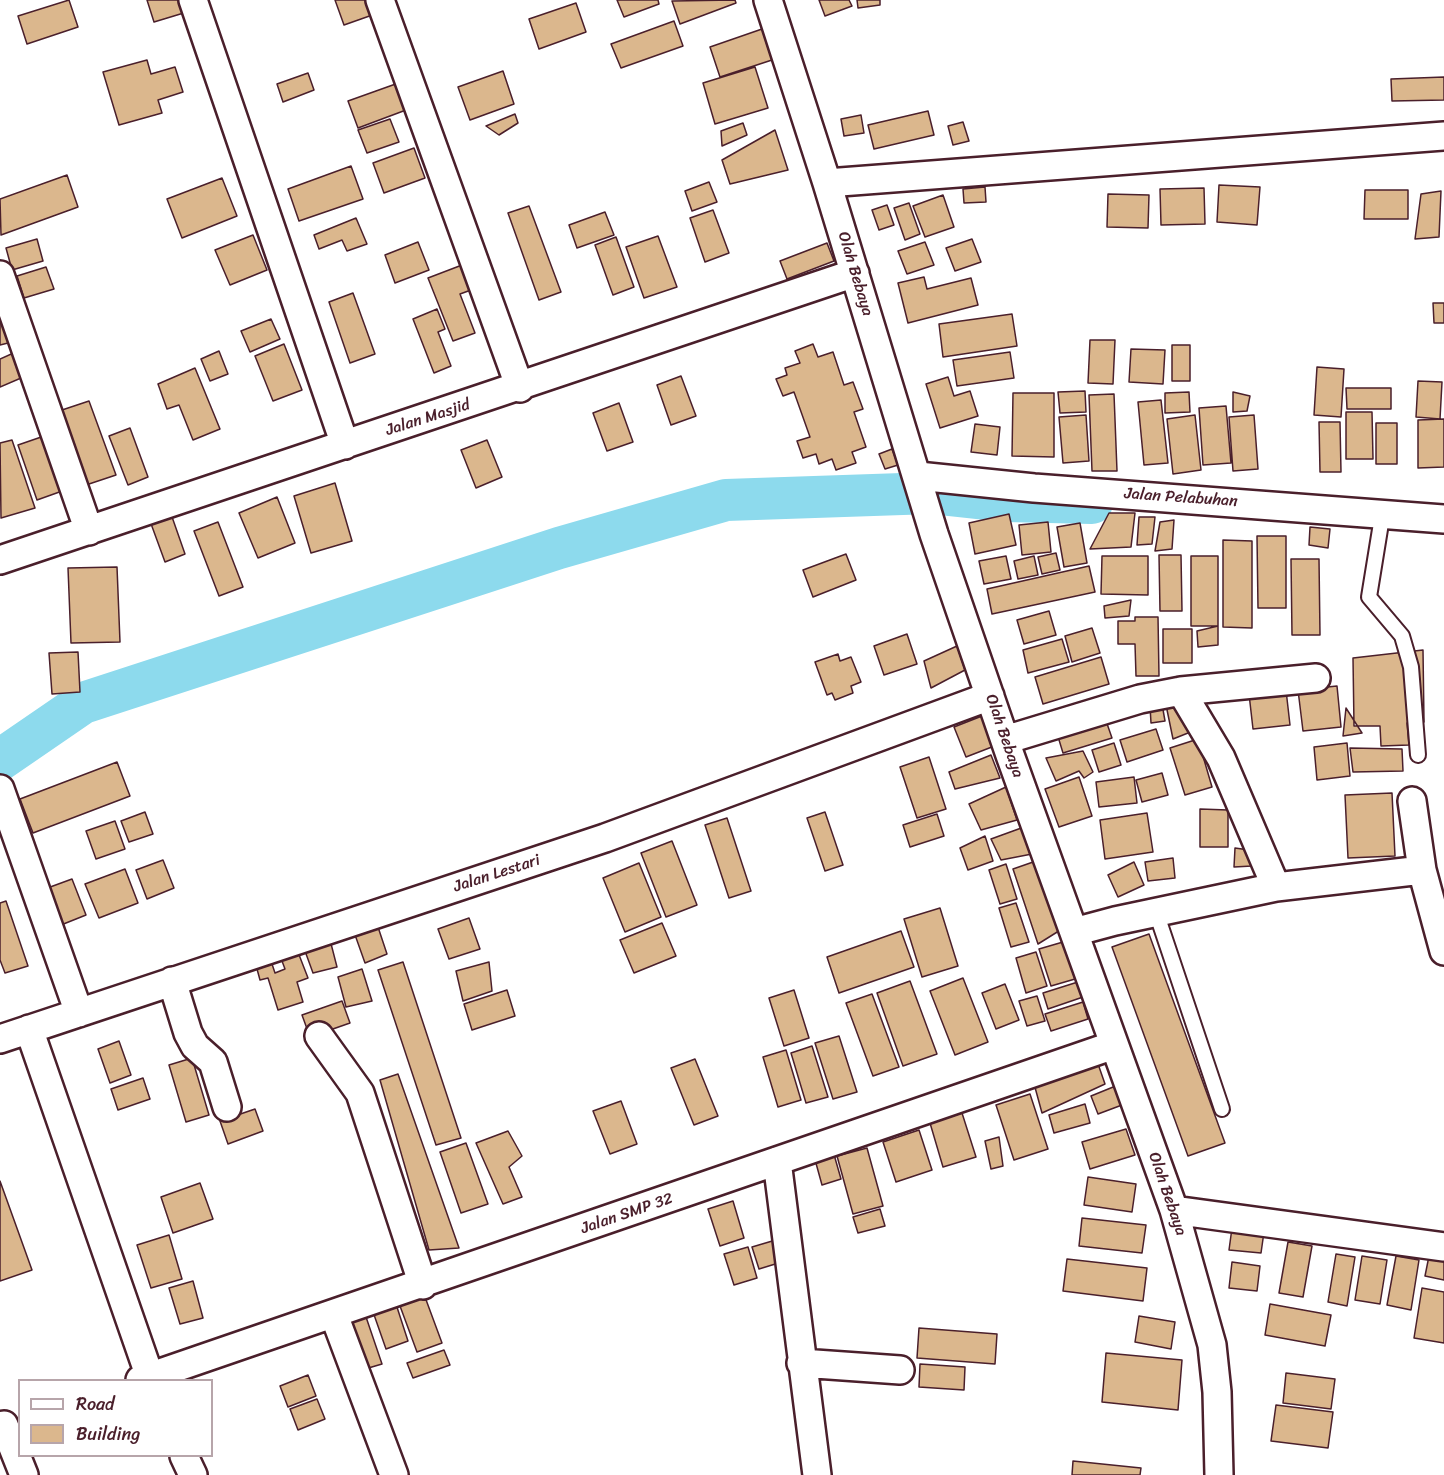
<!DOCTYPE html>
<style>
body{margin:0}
#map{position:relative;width:1444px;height:1475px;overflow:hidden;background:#fff;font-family:Sriracha,sans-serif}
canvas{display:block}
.legend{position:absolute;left:18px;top:1379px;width:195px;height:78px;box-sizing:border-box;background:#fff;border:2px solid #b7a5aa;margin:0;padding:8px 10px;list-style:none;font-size:18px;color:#4a1f2b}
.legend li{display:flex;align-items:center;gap:12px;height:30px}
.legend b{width:30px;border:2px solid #b7a5aa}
</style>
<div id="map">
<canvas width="1444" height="1475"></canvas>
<ul class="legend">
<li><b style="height:8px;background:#fff"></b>Road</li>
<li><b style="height:16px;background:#dbb78d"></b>Building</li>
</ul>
</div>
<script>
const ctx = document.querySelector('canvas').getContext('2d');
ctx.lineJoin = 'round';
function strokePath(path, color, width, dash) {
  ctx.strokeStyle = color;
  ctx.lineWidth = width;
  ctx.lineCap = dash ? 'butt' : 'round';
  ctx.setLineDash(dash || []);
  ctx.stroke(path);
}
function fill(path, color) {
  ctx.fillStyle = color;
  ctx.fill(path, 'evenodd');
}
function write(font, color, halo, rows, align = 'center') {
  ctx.font = font + ' Sriracha,sans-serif';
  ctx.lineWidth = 6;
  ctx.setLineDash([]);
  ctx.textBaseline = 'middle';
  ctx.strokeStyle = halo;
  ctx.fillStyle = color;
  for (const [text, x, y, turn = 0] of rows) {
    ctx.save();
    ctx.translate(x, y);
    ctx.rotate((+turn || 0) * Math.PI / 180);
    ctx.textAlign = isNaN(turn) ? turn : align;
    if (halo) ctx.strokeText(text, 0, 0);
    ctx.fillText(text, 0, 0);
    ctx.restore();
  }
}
const river = new Path2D(`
 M 0,760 L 83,703 L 559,548 L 726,500 L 932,493 L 1006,501 L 1092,503`);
const building = new Path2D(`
 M 69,0 L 78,27 L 27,44 L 18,16 Z
 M 147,0 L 183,0 L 187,12 L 154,22 Z
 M 335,0 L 374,0 L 378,13 L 344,25 Z
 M 617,0 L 658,0 L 659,4 L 624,17 Z
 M 735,0 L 736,3 L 680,24 L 672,1 Z
 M 819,0 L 849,0 L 852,6 L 825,16 Z
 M 857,0 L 880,0 L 880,5 L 858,8 Z
 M 576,3 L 586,32 L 539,49 L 529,19 Z
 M 674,21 L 683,46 L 621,68 L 611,44 Z
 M 762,29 L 772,60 L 720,77 L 710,47 Z
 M 147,60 L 151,74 L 175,67 L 183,92 L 158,100 L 162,113 L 119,125 L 103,72 Z
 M 755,67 L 768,108 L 715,124 L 703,83 Z
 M 503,71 L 514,104 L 470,120 L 458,87 Z
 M 308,73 L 314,90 L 283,102 L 277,84 Z
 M 1444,77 L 1444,100 L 1392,101 L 1391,79 Z
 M 404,81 L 414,107 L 358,128 L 348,101 Z
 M 928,111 L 934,135 L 874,149 L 868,125 Z
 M 515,114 L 518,123 L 499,135 L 486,126 Z
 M 861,115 L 864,133 L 844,136 L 841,119 Z
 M 390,119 L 399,142 L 367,153 L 358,130 Z
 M 963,122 L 969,141 L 953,145 L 948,126 Z
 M 743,123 L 747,135 L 722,146 L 721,131 Z
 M 775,130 L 788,170 L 730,184 L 722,160 Z
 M 414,148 L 425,178 L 384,193 L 373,163 Z
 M 351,166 L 363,199 L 299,221 L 288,189 Z
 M 67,175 L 78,207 L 1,235 L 0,199 Z
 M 222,178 L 237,216 L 182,238 L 167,199 Z
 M 709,182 L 717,202 L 692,211 L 685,191 Z
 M 1219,185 L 1260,187 L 1257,225 L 1217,222 Z
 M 985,187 L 986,202 L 964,203 L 963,189 Z
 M 1204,188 L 1205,224 L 1161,225 L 1160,189 Z
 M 1365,190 L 1408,190 L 1408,219 L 1364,219 Z
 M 1441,191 L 1439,237 L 1415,239 L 1421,194 Z
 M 1108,194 L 1149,195 L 1148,228 L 1107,227 Z
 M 943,195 L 954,227 L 925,237 L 913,206 Z
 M 909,203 L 920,234 L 905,240 L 894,208 Z
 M 887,205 L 894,225 L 879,230 L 872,210 Z
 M 529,206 L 561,292 L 539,300 L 508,213 Z
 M 713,210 L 729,253 L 705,262 L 690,218 Z
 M 605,212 L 614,235 L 577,248 L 569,225 Z
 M 356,218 L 367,244 L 347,251 L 342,240 L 319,249 L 314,235 Z
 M 253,235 L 267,270 L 230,285 L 215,250 Z
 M 658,236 L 677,287 L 644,298 L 626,247 Z
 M 616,237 L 634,287 L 613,295 L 595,245 Z
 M 37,239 L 43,261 L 12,270 L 6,248 Z
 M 972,239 L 981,262 L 955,271 L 946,248 Z
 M 418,242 L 429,270 L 395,283 L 385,255 Z
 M 925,242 L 934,265 L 907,274 L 898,251 Z
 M 827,243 L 834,261 L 787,279 L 780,261 Z
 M 462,265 L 471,290 L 460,294 L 475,333 L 453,341 L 428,278 Z
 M 46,267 L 54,289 L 24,298 L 17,276 Z
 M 924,277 L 927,289 L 971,278 L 978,305 L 908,323 L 898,283 Z
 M 353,293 L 375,354 L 350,363 L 329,302 Z
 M 1433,303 L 1444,303 L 1444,323 L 1434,323 Z
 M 437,309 L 445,329 L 438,332 L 451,366 L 434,373 L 413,319 Z
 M 1012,314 L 1017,346 L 943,357 L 939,324 Z
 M 10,316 L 16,341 L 0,345 L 0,319 Z
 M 271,319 L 280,339 L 250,352 L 241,331 Z
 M 1090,340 L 1115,340 L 1113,384 L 1088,383 Z
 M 284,344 L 302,390 L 273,401 L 255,356 Z
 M 813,344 L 818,357 L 833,352 L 844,385 L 853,382 L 863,409 L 854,412 L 866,447 L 852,452 L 856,463 L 836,470 L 832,459 L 819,464 L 816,454 L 803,458 L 797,441 L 810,437 L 794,392 L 783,396 L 776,379 L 787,375 L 785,368 L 800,363 L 795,351 Z
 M 1172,345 L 1190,345 L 1190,381 L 1172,381 Z
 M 1131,349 L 1165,350 L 1163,384 L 1129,382 Z
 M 18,351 L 28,375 L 0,387 L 0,359 Z
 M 219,351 L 228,374 L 210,381 L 201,359 Z
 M 1010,352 L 1014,378 L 957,386 L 953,360 Z
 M 1317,367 L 1344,369 L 1341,417 L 1314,415 Z
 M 195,368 L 220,429 L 193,440 L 179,405 L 167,409 L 158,384 Z
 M 681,376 L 696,416 L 671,425 L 657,385 Z
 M 948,377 L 954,396 L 970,391 L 978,416 L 940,428 L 926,384 Z
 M 1418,381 L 1442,382 L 1440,419 L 1416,417 Z
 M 1346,388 L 1391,388 L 1391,409 L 1347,409 Z
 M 1085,391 L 1086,412 L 1060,413 L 1058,392 Z
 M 1189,392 L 1190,412 L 1165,413 L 1165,393 Z
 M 1233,392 L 1250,396 L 1247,411 L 1233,412 Z
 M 1013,393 L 1054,393 L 1054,457 L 1012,456 Z
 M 1114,394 L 1117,471 L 1092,471 L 1089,395 Z
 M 1161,400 L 1168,463 L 1144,465 L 1138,402 Z
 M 89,401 L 116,475 L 86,485 L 59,411 Z
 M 619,403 L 633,442 L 607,451 L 593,413 Z
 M 1226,406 L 1231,463 L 1203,465 L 1199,408 Z
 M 1346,412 L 1372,412 L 1373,459 L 1346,459 Z
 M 1086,415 L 1089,461 L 1063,463 L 1059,417 Z
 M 1195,415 L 1201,470 L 1173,474 L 1167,419 Z
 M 1254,415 L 1258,469 L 1233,471 L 1229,417 Z
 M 1444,419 L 1444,467 L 1418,468 L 1418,420 Z
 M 1319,422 L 1340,422 L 1341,472 L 1320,472 Z
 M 1376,423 L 1397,423 L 1397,464 L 1376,464 Z
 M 975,424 L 1000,427 L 997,455 L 971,452 Z
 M 130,428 L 148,477 L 128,485 L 109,436 Z
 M 47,435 L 65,490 L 37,500 L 18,445 Z
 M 12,440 L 35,508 L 1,518 L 0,443 Z
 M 487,440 L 502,477 L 476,488 L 461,450 Z
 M 892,449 L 898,465 L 885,469 L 879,454 Z
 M 335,483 L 352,541 L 311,553 L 294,496 Z
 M 277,497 L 295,543 L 258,558 L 239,513 Z
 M 1109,513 L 1135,513 L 1131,547 L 1090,549 Z
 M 171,514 L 185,554 L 165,562 L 150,521 Z
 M 1009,514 L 1016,545 L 975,554 L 969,523 Z
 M 1139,517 L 1155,517 L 1152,544 L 1137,545 Z
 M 1174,520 L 1172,549 L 1155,551 L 1160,522 Z
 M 218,522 L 243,587 L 219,596 L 194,531 Z
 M 1048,522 L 1051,552 L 1022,555 L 1019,525 Z
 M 1080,523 L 1087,563 L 1064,567 L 1057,527 Z
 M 1310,527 L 1330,529 L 1328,548 L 1309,545 Z
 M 1257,536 L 1286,536 L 1286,608 L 1258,608 Z
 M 1223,540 L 1252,541 L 1252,628 L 1223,627 Z
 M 1056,553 L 1060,570 L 1042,574 L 1038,557 Z
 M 846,554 L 856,580 L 813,597 L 803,570 Z
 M 1159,555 L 1181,555 L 1182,611 L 1160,611 Z
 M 1006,556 L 1011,579 L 984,584 L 979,561 Z
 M 1034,556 L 1038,575 L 1018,579 L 1014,561 Z
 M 1102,556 L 1148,556 L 1148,595 L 1101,594 Z
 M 1191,556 L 1218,556 L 1218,626 L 1191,626 Z
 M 1291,559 L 1319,559 L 1320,635 L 1292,635 Z
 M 1089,566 L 1095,592 L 992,614 L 987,589 Z
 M 117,567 L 120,642 L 71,643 L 68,568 Z
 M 1131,600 L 1129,616 L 1105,618 L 1104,606 Z
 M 1049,611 L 1056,635 L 1024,644 L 1017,620 Z
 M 1135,617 L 1158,617 L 1159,676 L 1136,676 L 1135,644 L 1118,644 L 1118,621 L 1135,621 Z
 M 1218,626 L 1218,645 L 1198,647 L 1197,631 Z
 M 1092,628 L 1100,653 L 1072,662 L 1065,636 Z
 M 1163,629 L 1192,629 L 1192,663 L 1163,663 Z
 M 907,634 L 917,664 L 884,675 L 874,646 Z
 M 1062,639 L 1069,662 L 1028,673 L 1023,650 Z
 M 957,646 L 965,670 L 931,688 L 924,661 Z
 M 1423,650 L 1424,722 L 1407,723 L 1409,745 L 1381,746 L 1380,726 L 1354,726 L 1353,658 Z
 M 78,652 L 80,692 L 52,694 L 49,653 Z
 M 838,654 L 840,661 L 851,657 L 861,682 L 851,686 L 853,693 L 835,700 L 832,693 L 827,695 L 815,662 Z
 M 1101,657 L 1109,684 L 1043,704 L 1035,677 Z
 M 1337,686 L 1341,727 L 1303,731 L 1298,690 Z
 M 1286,690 L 1290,725 L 1253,729 L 1249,694 Z
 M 1180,698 L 1193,731 L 1173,739 L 1166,705 Z
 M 1162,704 L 1165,721 L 1151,723 L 1150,706 Z
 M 1346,708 L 1362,733 L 1343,736 Z
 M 1104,715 L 1112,738 L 1063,753 L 1056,730 Z
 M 982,716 L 997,745 L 966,757 L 954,727 Z
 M 1156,729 L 1163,750 L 1127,762 L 1120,740 Z
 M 1198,739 L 1212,787 L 1185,795 L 1170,748 Z
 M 1114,743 L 1121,765 L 1099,772 L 1092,750 Z
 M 1347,743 L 1350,776 L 1317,780 L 1314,747 Z
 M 1350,748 L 1402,749 L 1403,771 L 1353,772 Z
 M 1083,751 L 1093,772 L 1084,778 L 1079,771 L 1056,781 L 1046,758 Z
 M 991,755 L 1000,778 L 955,789 L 949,772 Z
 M 929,757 L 946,809 L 917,818 L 900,767 Z
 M 117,762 L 130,796 L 33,833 L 20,799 Z
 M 1162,773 L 1168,795 L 1142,802 L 1136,780 Z
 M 1079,777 L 1092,816 L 1059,827 L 1045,789 Z
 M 1134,777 L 1137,803 L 1099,807 L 1096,782 Z
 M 1006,787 L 1017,820 L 981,830 L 969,804 Z
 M 1392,793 L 1395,856 L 1348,858 L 1345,795 Z
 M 1200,809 L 1228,810 L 1228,847 L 1200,847 Z
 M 145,812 L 153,834 L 129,842 L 121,821 Z
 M 825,812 L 843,865 L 825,871 L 807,818 Z
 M 1147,813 L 1153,852 L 1105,859 L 1100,820 Z
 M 937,814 L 944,836 L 910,847 L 903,825 Z
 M 727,818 L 751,891 L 729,898 L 705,825 Z
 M 115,821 L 125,849 L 96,859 L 86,831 Z
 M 1024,827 L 1032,854 L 1001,860 L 991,839 Z
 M 985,836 L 993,861 L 968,870 L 960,848 Z
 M 672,841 L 697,905 L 666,917 L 641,853 Z
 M 1235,848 L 1249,850 L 1252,866 L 1234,867 Z
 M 1173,858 L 1175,878 L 1148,881 L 1145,862 Z
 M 163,860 L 174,888 L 147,899 L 136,870 Z
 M 1036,861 L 1062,929 L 1038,944 L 1013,869 Z
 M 1134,862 L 1144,885 L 1118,897 L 1108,875 Z
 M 639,863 L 661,917 L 625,932 L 603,878 Z
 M 1006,864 L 1017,899 L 1000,904 L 989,870 Z
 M 125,869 L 138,903 L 99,918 L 85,884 Z
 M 72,879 L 86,915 L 56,927 L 42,890 Z
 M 6,901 L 28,966 L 5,973 L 0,960 L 0,903 Z
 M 1016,903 L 1029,942 L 1011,947 L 999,908 Z
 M 940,908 L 958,966 L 922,977 L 904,919 Z
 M 469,918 L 480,949 L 449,959 L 438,929 Z
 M 662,923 L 676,956 L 634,973 L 620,940 Z
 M 377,924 L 387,954 L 365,963 L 354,932 Z
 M 901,931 L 914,967 L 839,993 L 827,957 Z
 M 328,932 L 337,967 L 313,973 L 301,940 Z
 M 1149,934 L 1225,1143 L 1188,1156 L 1112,947 Z
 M 1063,942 L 1075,979 L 1051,986 L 1039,949 Z
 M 296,947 L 308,978 L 297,982 L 303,1002 L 278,1010 L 268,978 L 260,980 L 257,969 L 272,964 L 275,973 L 285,969 L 279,953 Z
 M 1036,952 L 1047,986 L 1026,993 L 1016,958 Z
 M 403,962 L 461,1138 L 436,1145 L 378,970 Z
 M 489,962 L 492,991 L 463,1001 L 456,971 Z
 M 362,969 L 372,1001 L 346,1007 L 338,977 Z
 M 963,978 L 988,1042 L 955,1055 L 930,991 Z
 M 910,981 L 937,1054 L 903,1066 L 877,993 Z
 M 1081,981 L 1086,996 L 1048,1009 L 1043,993 Z
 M 1005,984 L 1019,1020 L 996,1029 L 982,993 Z
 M 507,990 L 515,1016 L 472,1030 L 464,1004 Z
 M 794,990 L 809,1038 L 784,1046 L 769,998 Z
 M 872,994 L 899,1067 L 873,1076 L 846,1003 Z
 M 1037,996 L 1045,1021 L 1027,1026 L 1019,1001 Z
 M 342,1001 L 350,1023 L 310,1037 L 302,1015 Z
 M 1083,1002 L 1088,1019 L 1051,1031 L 1045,1014 Z
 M 839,1036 L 857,1092 L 833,1099 L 815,1043 Z
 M 119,1041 L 131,1075 L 110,1083 L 98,1049 Z
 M 812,1046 L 828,1097 L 806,1103 L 791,1053 Z
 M 786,1050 L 801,1100 L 778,1107 L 763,1057 Z
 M 192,1058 L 209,1115 L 186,1122 L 169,1065 Z
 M 695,1059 L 718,1116 L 694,1125 L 671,1068 Z
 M 1097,1061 L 1105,1084 L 1042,1113 L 1033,1080 Z
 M 398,1074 L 459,1248 L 429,1250 L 380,1080 Z
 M 143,1078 L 150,1099 L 118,1110 L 111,1089 Z
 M 1123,1083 L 1130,1102 L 1098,1114 L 1091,1096 Z
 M 1030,1094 L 1048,1149 L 1014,1160 L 996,1105 Z
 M 621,1101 L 637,1144 L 610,1154 L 593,1111 Z
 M 1085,1104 L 1090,1123 L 1054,1133 L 1049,1115 Z
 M 255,1109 L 263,1131 L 228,1144 L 220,1121 Z
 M 962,1113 L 976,1157 L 943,1167 L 930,1123 Z
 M 1126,1129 L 1135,1155 L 1090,1169 L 1082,1142 Z
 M 919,1130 L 932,1170 L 896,1182 L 883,1142 Z
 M 508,1131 L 522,1156 L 509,1167 L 522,1197 L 503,1204 L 476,1143 Z
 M 999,1137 L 1003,1166 L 991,1169 L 985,1141 Z
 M 466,1143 L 488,1204 L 461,1213 L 440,1152 Z
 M 867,1148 L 883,1206 L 853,1214 L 837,1156 Z
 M 833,1151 L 841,1179 L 822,1185 L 814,1156 Z
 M 1088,1177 L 1136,1184 L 1132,1212 L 1084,1205 Z
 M 0,1181 L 32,1270 L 0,1281 Z
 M 200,1183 L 213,1219 L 173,1233 L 161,1197 Z
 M 733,1201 L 744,1238 L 720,1246 L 708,1209 Z
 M 880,1209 L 885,1226 L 858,1233 L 853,1217 Z
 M 1082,1218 L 1146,1225 L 1142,1253 L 1079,1246 Z
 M 1232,1228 L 1264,1232 L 1261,1253 L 1229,1250 Z
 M 169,1235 L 182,1279 L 151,1288 L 137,1245 Z
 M 779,1239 L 785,1261 L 759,1269 L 752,1247 Z
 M 1288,1242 L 1312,1246 L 1303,1297 L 1279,1293 Z
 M 748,1247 L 757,1278 L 734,1285 L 724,1254 Z
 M 1336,1254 L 1355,1257 L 1347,1306 L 1328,1302 Z
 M 1362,1256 L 1387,1260 L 1380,1304 L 1355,1300 Z
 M 1396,1256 L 1419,1260 L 1411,1310 L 1387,1305 Z
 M 1429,1256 L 1444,1259 L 1444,1280 L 1425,1276 Z
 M 1067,1259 L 1147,1268 L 1143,1301 L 1063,1291 Z
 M 1232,1262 L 1260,1266 L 1257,1291 L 1229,1288 Z
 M 193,1281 L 203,1318 L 180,1324 L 169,1288 Z
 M 1422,1288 L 1444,1292 L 1444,1343 L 1414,1338 Z
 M 425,1297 L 442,1343 L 417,1352 L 400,1306 Z
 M 395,1301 L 408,1341 L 386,1349 L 372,1309 Z
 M 1270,1304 L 1331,1315 L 1325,1346 L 1265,1335 Z
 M 365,1314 L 382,1364 L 365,1369 L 349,1320 Z
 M 1139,1316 L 1175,1322 L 1171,1349 L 1135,1342 Z
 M 919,1328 L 997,1334 L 995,1364 L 917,1358 Z
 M 444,1350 L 450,1365 L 413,1378 L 407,1363 Z
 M 1106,1353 L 1182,1360 L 1178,1410 L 1102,1402 Z
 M 920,1364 L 965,1367 L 964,1390 L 919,1387 Z
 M 1286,1373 L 1335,1379 L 1331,1409 L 1283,1403 Z
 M 308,1375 L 316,1396 L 288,1407 L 280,1386 Z
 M 317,1399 L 325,1419 L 298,1430 L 290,1409 Z
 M 1276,1405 L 1333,1412 L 1328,1448 L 1271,1441 Z
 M 1073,1461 L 1141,1468 L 1140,1475 L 1072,1475 Z`);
const service = new Path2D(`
 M 1382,517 L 1369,597 L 1402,636 L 1411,667 L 1418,755
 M 1156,912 L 1222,1109`);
const minor = new Path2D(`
 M 193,0 L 345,445
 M 380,0 L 520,388
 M 768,0 L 827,183 L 934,534 L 1010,755 L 1174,1210 L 1212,1345 L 1217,1392 L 1219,1475
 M 827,183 L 1444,136
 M 0,275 L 89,531
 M 918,476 L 1034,488 L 1444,519
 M 0,560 L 855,273
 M 1181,691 L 1316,678
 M 1005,740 L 1140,699 L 1181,691 L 1221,758 L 1276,887
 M 0,789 L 79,1013
 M 1412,801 L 1422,870 L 1444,951
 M 1074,932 L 1115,921 L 1276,887 L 1422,870
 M 172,981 L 188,1033 L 195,1046 L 213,1062 L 227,1107
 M 29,1029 L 151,1380
 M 319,1036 L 360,1093 L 423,1285
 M 0,1039 L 605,838 L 990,696
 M 777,1161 L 817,1475
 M 1174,1210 L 1444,1247
 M 334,1315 L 394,1475
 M 801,1363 L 900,1370
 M 140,1380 L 1114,1045
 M 4,1425 L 24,1475
 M 184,1456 L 193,1475`);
const streetNames = [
 ["Olah Bebaya",855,274,73],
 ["Jalan Masjid",428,418,-18],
 ["Jalan Pelabuhan",1181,498,4],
 ["Olah Bebaya",1004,736,71],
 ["Jalan Lestari",497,874,-18],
 ["Olah Bebaya",1167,1194,71],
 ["Jalan SMP 32",627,1214,-19]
];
strokePath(river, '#8ddaed', 42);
fill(building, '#dbb78d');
strokePath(building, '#4a1f2b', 1.5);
strokePath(service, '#4a1f2b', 18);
strokePath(minor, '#4a1f2b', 32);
strokePath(service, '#fff', 14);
strokePath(minor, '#fff', 27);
write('16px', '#4a1f2b', '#fff', streetNames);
</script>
